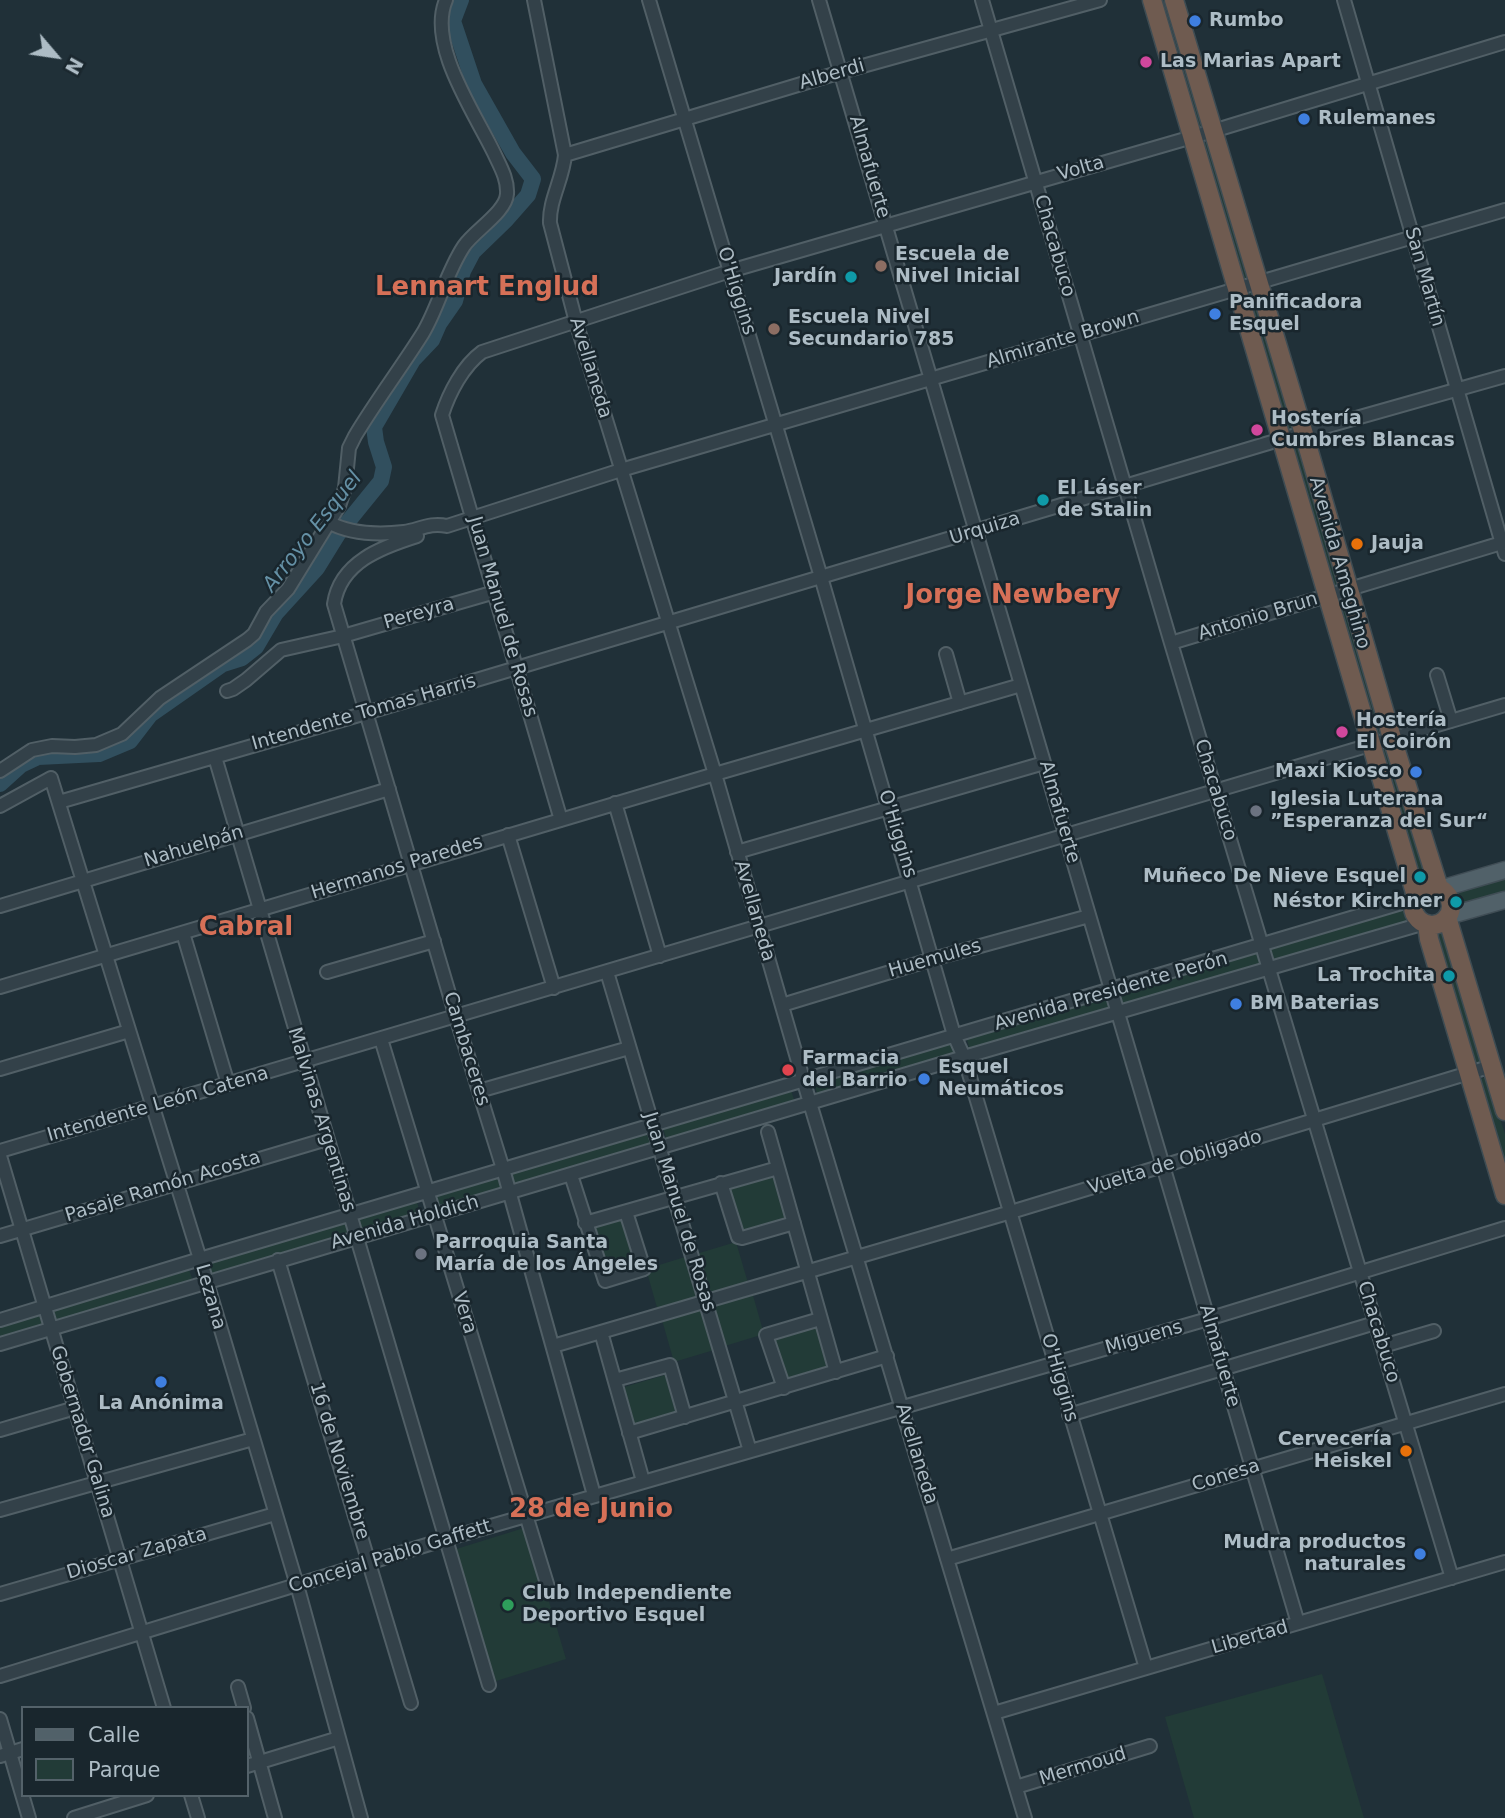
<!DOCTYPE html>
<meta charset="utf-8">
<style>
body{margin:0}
#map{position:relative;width:1505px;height:1818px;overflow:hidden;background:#203038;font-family:"DejaVu Sans",sans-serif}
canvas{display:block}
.legend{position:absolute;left:21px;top:1706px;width:228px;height:91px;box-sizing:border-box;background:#19262d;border:2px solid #54626a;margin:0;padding:9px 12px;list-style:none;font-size:21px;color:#adbcc5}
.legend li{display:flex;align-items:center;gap:14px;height:35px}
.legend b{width:35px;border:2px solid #54626a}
.north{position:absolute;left:21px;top:21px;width:70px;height:70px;-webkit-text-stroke:5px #19262d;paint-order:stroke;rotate:119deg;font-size:19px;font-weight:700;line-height:28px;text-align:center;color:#adbcc5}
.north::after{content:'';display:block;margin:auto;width:24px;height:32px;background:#adbcc5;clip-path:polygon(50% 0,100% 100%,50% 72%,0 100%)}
</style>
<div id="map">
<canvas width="1505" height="1818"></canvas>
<ul class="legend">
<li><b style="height:9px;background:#516169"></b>Calle</li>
<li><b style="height:19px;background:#223b37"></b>Parque</li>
</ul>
<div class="north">N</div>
</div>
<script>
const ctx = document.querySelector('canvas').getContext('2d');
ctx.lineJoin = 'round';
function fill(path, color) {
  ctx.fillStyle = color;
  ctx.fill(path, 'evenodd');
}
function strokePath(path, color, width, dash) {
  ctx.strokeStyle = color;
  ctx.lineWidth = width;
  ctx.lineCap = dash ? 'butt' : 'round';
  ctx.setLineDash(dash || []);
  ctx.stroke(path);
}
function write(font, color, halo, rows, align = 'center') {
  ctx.font = font + ' "DejaVu Sans",sans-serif';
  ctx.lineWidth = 5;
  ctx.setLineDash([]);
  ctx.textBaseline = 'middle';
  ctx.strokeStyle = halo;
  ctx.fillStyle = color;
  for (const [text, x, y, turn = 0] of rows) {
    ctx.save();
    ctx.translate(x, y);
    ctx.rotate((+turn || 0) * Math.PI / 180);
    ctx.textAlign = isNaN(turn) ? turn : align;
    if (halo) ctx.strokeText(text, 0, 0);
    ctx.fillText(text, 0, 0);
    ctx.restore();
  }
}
const green = new Path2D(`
 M 1155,0 L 1167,0 L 1206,125 L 1195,128 Z
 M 1210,141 L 1253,279 L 1242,283 L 1200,145 Z
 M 1255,289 L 1297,427 L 1287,430 L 1244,292 Z
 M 1301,446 L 1343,584 L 1333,587 L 1290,449 Z
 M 1343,596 L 1386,734 L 1375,737 L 1333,600 Z
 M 1387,745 L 1430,883 L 1419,886 L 1376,748 Z
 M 1505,876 L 1505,892 L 1455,907 L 1451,893 Z
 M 1407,907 L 1411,921 L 1273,963 L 1268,949 Z
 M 1442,926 L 1485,1064 L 1474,1067 L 1432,930 Z
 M 1256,951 L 1260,965 L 1121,1007 L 1117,993 Z
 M 1104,994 L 1109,1009 L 970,1051 L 966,1036 Z
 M 953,1040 L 957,1055 L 818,1097 L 814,1083 Z
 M 1487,1077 L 1505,1134 L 1505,1172 L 1477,1080 Z
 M 791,1090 L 795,1103 L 667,1141 L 663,1128 Z
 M 647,1130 L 651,1144 L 512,1186 L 508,1172 Z
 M 773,1174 L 786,1220 L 740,1234 L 726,1188 Z
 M 497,1175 L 501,1189 L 440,1208 L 435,1193 Z
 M 416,1198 L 420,1213 L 359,1231 L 354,1216 Z
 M 622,1217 L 636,1266 L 606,1276 L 591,1226 Z
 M 344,1220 L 349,1234 L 211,1276 L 206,1262 Z
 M 736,1242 L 748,1283 L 709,1295 L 696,1254 Z
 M 685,1257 L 697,1299 L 658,1311 L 646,1269 Z
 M 188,1267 L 193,1281 L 54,1323 L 50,1309 Z
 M 752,1292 L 764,1334 L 725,1346 L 712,1304 Z
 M 701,1308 L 714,1350 L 674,1362 L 662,1320 Z
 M 39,1313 L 43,1327 L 0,1340 L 0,1324 Z
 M 817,1327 L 828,1366 L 784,1379 L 773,1340 Z
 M 665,1375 L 676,1414 L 632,1427 L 621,1388 Z
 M 527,1527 L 566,1659 L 490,1683 L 450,1551 Z
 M 1322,1674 L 1364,1818 L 1194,1818 L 1165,1717 Z`);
const river = new Path2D(`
 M 0,784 L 21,765 L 38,757 L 99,754 L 130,741 L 150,715 L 223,664 L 242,658 L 256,647 L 276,613 L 317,568 L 338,534 L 381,481 L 384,467 L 376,442 L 374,427 L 413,360 L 432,340 L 439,324 L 455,301 L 463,271 L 473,252 L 506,220 L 528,195 L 533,179 L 513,153 L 474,84 L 453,21 L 461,0`);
const minor = new Path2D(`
 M 534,0 L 565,155 C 563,179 549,200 550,223 L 576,322 L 715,774 L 810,1103 L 1025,1818
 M 649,0 L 821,577 L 954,1035 L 964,1057 L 1146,1668
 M 819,0 L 1298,1623
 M 982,0 L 1171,643 L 1452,1578
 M 1344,0 L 1505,554
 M 565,155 L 841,72 L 1100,0
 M 328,522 C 350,534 378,535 404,532 C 419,530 430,522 447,526 L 621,470 L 1505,210
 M 417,536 C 382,547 340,562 334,604 L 456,1017 L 503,1169 L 594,1495
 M 1171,643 L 1505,542
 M 946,654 L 960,703
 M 1437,675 L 1451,721
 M 227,691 L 233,689 L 246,680 L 281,650 L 343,636 L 495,592
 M 215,757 L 489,1685
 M 0,771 L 32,750 L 52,746 L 75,747 L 96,745 L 122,734 L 160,698 L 247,640 L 254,634 L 266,612 L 288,589 L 339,506 L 345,488 L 349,448 L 355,436 C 376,401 401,368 423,333 C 439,306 446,273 464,246 C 474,231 506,212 507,194 C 508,179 500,166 494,153 C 475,113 427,45 446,0
 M 59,802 L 366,713 L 1282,439 L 1505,376
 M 615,803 L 660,956
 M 0,806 L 51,778 L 200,1259 L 297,1585 L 361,1818
 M 561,820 L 442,415 C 449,393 463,366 482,352 L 730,271 L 1213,131 L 1505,42
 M 508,835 L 554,988
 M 737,852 L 1044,763
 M 0,906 L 389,789
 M 183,933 L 228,1084
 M 327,972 L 434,941
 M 607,972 L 750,1451
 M 0,987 L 715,774 L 1021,685
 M 782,1005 L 933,959 L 1089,916
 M 381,1039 L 548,1587
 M 0,1069 L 129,1031
 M 479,1091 L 629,1048
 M 768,1132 L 836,1372
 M 0,1151 L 1505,705
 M 0,1156 L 164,1708
 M 571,1175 L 605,1281 L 644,1269 L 626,1212
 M 721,1183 L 738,1237 L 742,1238 L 794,1223
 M 585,1223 L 778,1168
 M 0,1236 L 327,1139
 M 278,1260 L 411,1703
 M 0,1320 L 200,1259 L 1415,899
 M 601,1332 L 643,1481
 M 0,1344 L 964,1057 L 1425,923
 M 553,1346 L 1011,1212 L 1492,1066
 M 1383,1346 L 1434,1331
 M 615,1380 L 670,1365 L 685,1417
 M 784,1388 L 766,1335 L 820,1319
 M 1069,1415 L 1375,1323
 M 0,1430 L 75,1408
 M 629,1433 L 887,1356
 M 0,1510 L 253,1439
 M 947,1559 L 1505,1394
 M 0,1594 L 275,1514
 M 0,1676 L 446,1539 L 1208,1319 L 1505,1228
 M 238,1687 L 244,1708
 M 994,1713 L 1505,1562
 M 247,1718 L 275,1818
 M 0,1719 L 29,1818
 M 0,1756 L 23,1749
 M 247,1766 L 339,1738
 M 1016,1787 L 1150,1746
 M 191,1795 L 198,1818
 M 74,1818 L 147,1795`);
const major = new Path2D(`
 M 1440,889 L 1505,870
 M 1448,916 L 1505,900`);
const highway = new Path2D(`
 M 1152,0 L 1416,896
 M 1174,0 L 1304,434 L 1392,738 L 1439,888
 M1413 906a19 19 0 1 1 38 0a19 19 0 1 1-38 0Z
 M 1447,917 L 1505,1111
 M 1427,924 L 1429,939 L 1505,1195`);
const markers = [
 [1195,21,7,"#3f7fe0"],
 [1146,62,7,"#d1479c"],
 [1304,119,7,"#3f7fe0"],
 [881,266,7,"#8d6e63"],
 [851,277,7,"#0f9aa8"],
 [1215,314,7,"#3f7fe0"],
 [774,329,7,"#8d6e63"],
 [1257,430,7,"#d1479c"],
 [1043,500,7,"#0f9aa8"],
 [1357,544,7,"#e8710a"],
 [1342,732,7,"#d1479c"],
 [1416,772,7,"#3f7fe0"],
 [1256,811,7,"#6b7280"],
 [1420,877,7,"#0f9aa8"],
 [1456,902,7,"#0f9aa8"],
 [1449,976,7,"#0f9aa8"],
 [1236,1004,7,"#3f7fe0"],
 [788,1070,7,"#e0444e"],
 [924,1079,7,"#3f7fe0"],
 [421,1254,7,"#6b7280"],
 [161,1382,7,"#3f7fe0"],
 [1406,1451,7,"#e8710a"],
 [1420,1554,7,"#3f7fe0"],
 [508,1605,7,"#2e9e5b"]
];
const poiNames = [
 ["Rumbo",1209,21],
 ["Las Marias Apart",1160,62],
 ["Rulemanes",1318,119],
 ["Escuela de",895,255],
 ["Nivel Inicial",895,277],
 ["Jardín",837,277,"right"],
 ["Panificadora",1229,303],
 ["Esquel",1229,325],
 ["Escuela Nivel",788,318],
 ["Secundario 785",788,340],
 ["Hostería",1271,419],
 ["Cumbres Blancas",1271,441],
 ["El Láser",1057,489],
 ["de Stalin",1057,511],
 ["Jauja",1371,544],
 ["Hostería",1356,721],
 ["El Coirón",1356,743],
 ["Maxi Kiosco",1402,772,"right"],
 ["Iglesia Luterana",1270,800],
 ["”Esperanza del Sur“",1270,822],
 ["Muñeco De Nieve Esquel",1406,877,"right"],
 ["Néstor Kirchner",1442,902,"right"],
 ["La Trochita",1435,976,"right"],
 ["BM Baterias",1250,1004],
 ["Farmacia",802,1059],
 ["del Barrio",802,1081],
 ["Esquel",938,1068],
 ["Neumáticos",938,1090],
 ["Parroquia Santa",435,1243],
 ["María de los Ángeles",435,1265],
 ["La Anónima",161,1404,"center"],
 ["Cervecería",1392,1440,"right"],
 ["Heiskel",1392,1462,"right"],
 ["Mudra productos",1406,1543,"right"],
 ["naturales",1406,1565,"right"],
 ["Club Independiente",522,1594],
 ["Deportivo Esquel",522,1616]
];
const streetNames = [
 ["Alberdi",832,75,-16],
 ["Almafuerte",869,167,74],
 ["Volta",1081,169,-16],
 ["Chacabuco",1054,246,74],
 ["San Martín",1424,277,74],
 ["O'Higgins",736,291,73],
 ["Almirante Brown",1063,340,-17],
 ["Avellaneda",590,368,73],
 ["Urquiza",985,529,-17],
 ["Avenida Ameghino",1339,563,74],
 ["Pereyra",419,614,-16],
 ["Juan Manuel de Rosas",502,617,74],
 ["Antonio Brun",1258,617,-17],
 ["Intendente Tomas Harris",364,713,-16],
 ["Chacabuco",1215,790,73],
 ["Almafuerte",1059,812,74],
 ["O'Higgins",897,834,73],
 ["Nahuelpán",194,847,-17],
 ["Hermanos Paredes",397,868,-17],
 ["Avellaneda",754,911,74],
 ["Huemules",935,959,-16],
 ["Avenida Presidente Perón",1111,992,-16],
 ["Cambaceres",466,1049,73],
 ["Intendente León Catena",158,1105,-16],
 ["Malvinas Argentinas",321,1120,73],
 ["Vuelta de Obligado",1175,1163,-17],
 ["Pasaje Ramón Acosta",163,1187,-17],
 ["Juan Manuel de Rosas",679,1212,73],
 ["Avenida Holdich",405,1223,-16],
 ["Lezana",210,1297,74],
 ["Vera",464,1313,73],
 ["Chacabuco",1378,1332,73],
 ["Miguens",1144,1338,-16],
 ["Almafuerte",1219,1356,74],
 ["O'Higgins",1059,1378,74],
 ["Gobernador Galina",82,1432,73],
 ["Avellaneda",916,1454,73],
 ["16 de Noviembre",339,1461,73],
 ["Conesa",1226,1476,-17],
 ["Dioscar Zapata",137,1554,-16],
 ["Concejal Pablo Gaffett",390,1557,-17],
 ["Libertad",1250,1638,-16],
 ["Mermoud",1083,1767,-17]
];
const waterNames = [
 ["Arroyo Esquel",313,532,-52]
];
const districtNames = [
 ["Lennart Englud",487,288],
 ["Jorge Newbery",1013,596],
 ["Cabral",246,928],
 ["28 de Junio",591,1510]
];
fill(green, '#223b37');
strokePath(river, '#314f5e', 16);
strokePath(minor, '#515f66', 16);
strokePath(major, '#404d55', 19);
strokePath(highway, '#3e4c53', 21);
strokePath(minor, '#334149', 12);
strokePath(major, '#516169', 16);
strokePath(highway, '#6f5b50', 18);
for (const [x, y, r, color] of markers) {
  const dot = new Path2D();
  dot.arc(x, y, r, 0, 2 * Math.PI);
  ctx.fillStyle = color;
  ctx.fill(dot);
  strokePath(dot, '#19262d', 2.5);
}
write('bold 19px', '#adbcc5', '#19262d', poiNames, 'left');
write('19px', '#adbcc5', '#19262d', streetNames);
write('italic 21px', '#6591a6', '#19262d', waterNames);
write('bold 26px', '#d67057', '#19262d', districtNames);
</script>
